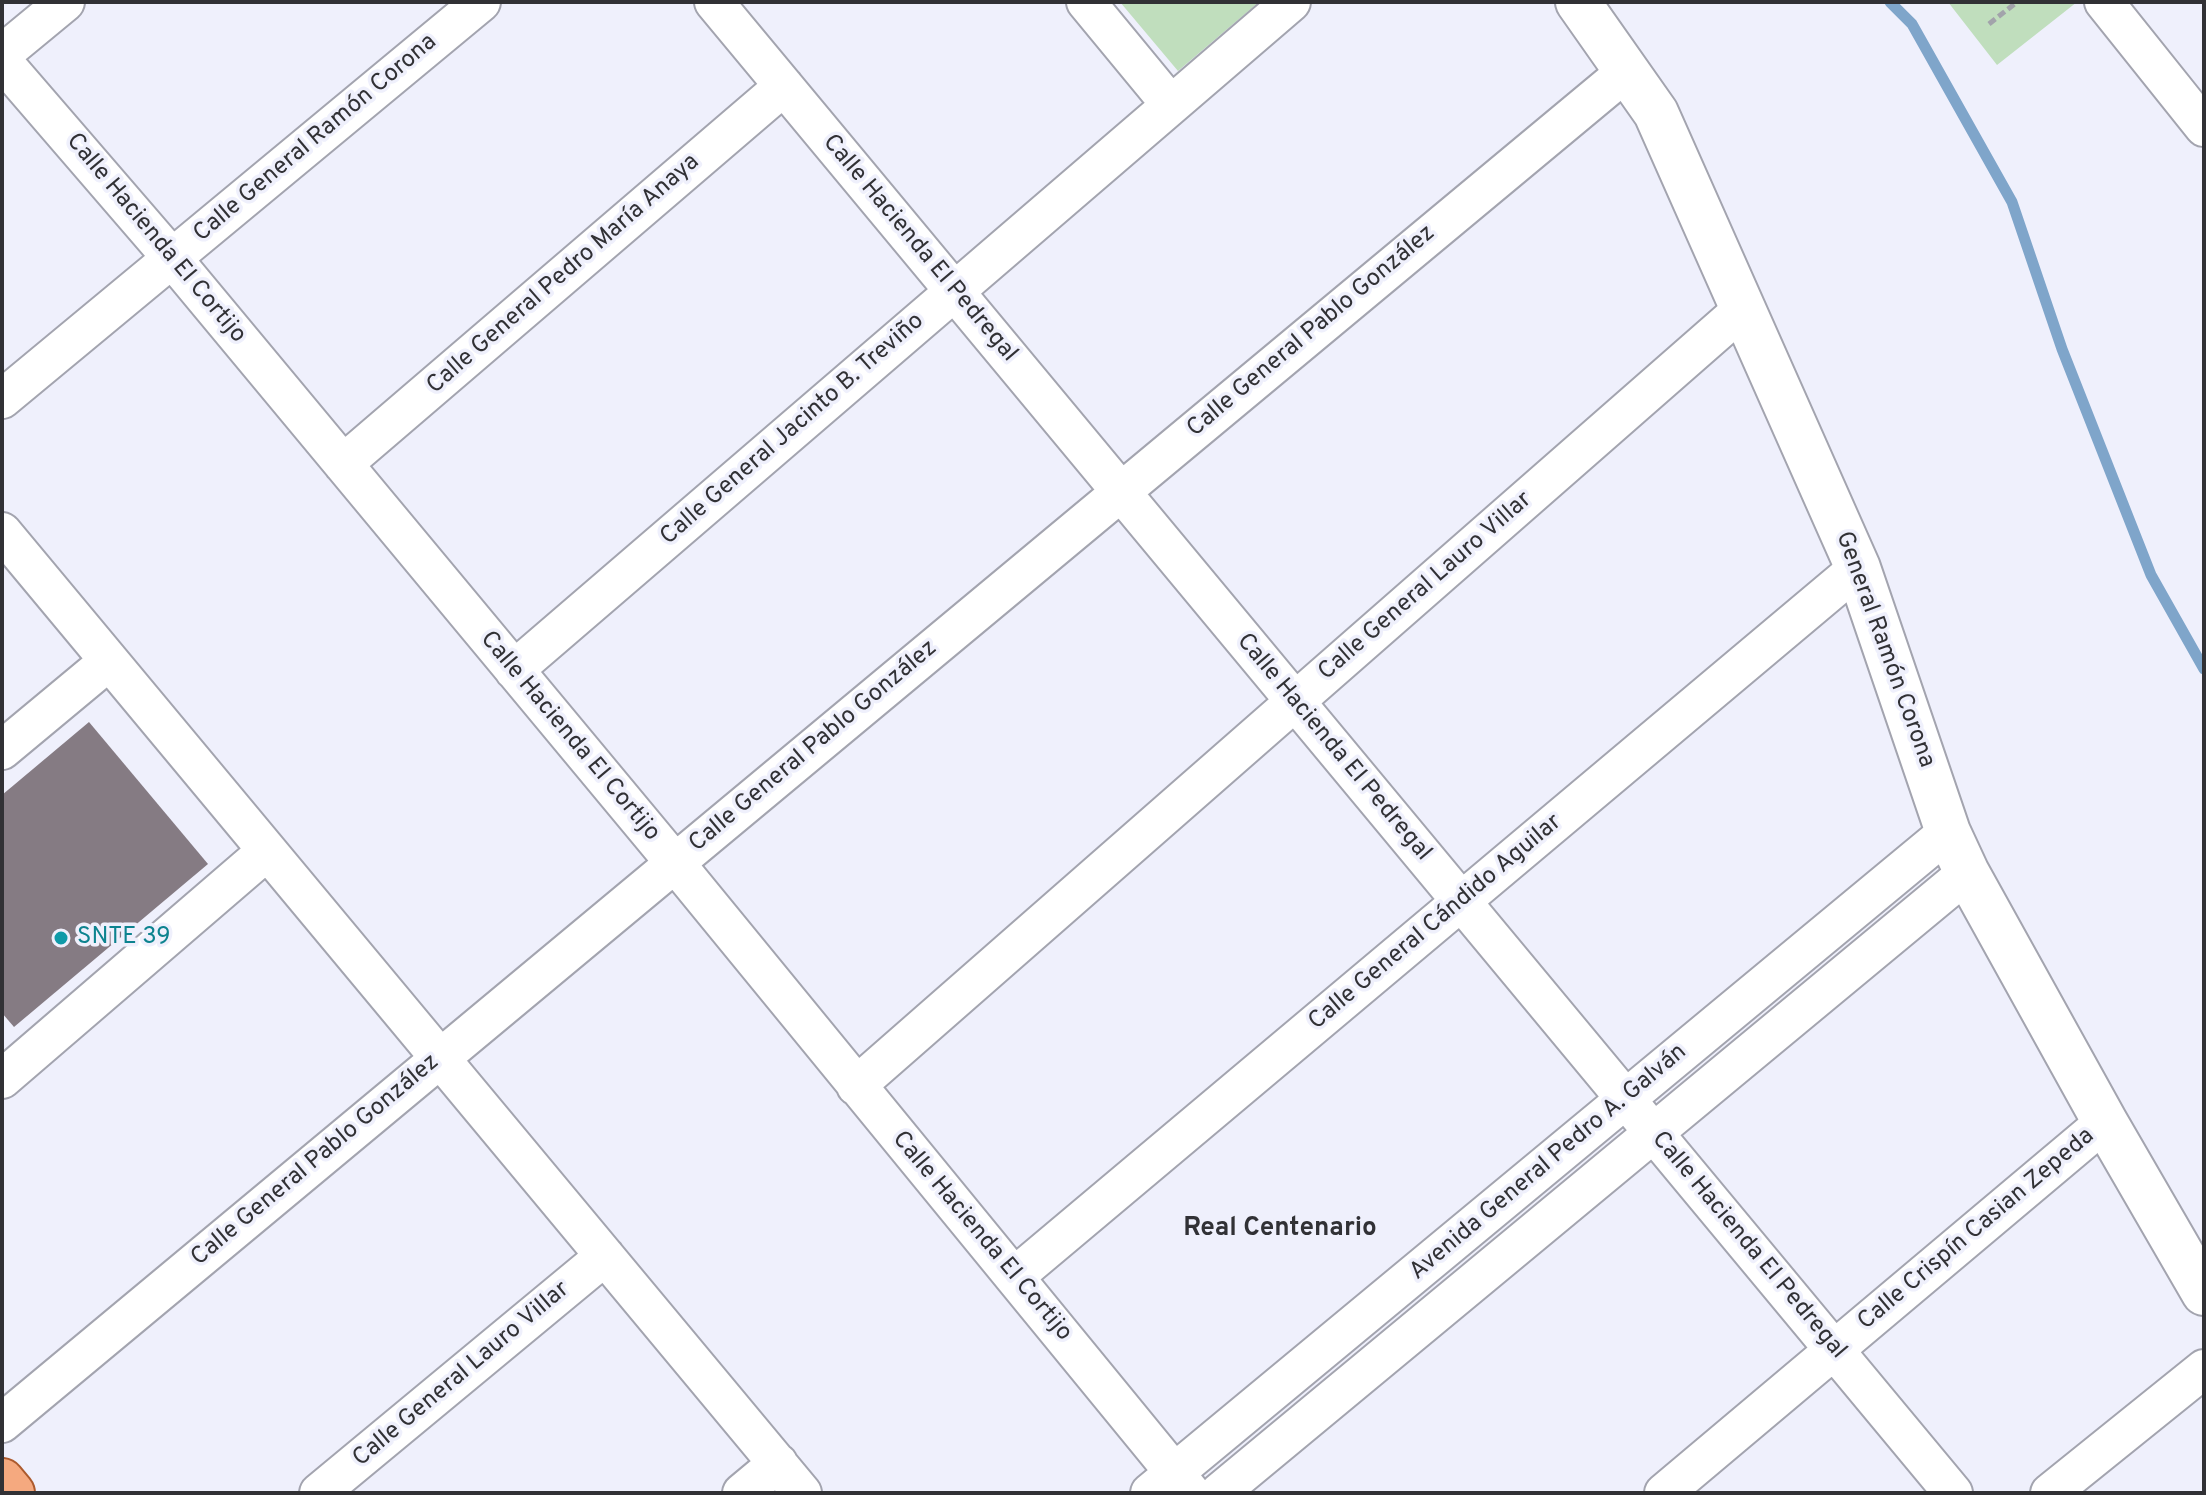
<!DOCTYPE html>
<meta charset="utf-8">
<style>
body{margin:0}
#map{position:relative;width:2206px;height:1495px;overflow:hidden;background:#eff0fc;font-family:Overpass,sans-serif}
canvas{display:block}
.frame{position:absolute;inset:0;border:4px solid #313135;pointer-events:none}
</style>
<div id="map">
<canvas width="2206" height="1495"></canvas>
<div class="frame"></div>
</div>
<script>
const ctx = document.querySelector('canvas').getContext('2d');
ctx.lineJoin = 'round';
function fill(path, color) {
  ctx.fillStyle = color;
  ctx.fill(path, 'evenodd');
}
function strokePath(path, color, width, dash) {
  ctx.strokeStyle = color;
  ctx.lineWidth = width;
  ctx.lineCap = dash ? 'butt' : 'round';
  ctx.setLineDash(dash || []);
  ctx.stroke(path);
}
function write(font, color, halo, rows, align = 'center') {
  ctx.font = font + ' Overpass,sans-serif';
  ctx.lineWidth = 7;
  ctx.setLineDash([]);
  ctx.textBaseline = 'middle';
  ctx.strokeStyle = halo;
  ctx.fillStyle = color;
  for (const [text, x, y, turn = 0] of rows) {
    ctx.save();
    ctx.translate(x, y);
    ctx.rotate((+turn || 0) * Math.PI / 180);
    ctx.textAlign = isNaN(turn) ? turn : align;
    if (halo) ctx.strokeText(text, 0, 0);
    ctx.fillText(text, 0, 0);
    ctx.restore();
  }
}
const green = new Path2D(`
 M 1120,2 L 1259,2 L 1178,71 Z
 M 1948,2 L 2077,2 L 1997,65 Z`);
const stream = new Path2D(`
 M 1890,2 L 1912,24 L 2012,202 L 2062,349 L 2151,575 L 2204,669`);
const building = new Path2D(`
 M 89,722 L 208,864 L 14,1027 L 2,1013 L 2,795 Z`);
const path = new Path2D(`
 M 1989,24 L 2017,2`);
const minor = new Path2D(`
 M 714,2 L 1953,1493
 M 1086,2 L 1171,105
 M 2104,2 L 2204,127
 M 2,54 L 65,2
 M 2,61 L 172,258 L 675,863 L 1191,1493
 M 2,399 L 481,2
 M 343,464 L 784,86
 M 2,532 L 802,1493
 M 514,670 L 1291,2
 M 2,750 L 109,661
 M 2,1079 L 267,851
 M 856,1086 L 1743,309
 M 1014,1277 L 1858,568
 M 2,1423 L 1627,71
 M 319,1493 L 605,1256
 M 742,1493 L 778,1463
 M 1150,1493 L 1948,832
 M 1219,1493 L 1967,873
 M 1664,1493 L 2105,1122
 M 2050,1493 L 2204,1369`);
const tertiary = new Path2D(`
 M 1578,2 L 1656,113 L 1858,568 L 1948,832 L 1967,873 L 2105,1122 L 2204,1293`);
const primary = new Path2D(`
 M 2,1481 L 12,1493`);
const markers = [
 [61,938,8,"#0f9aa8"]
];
const streetNames = [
 ["Calle General Ramón Corona",316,139,-40],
 ["Calle Hacienda El Cortijo",155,239,50],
 ["Calle Hacienda El Pedregal",919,249,50],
 ["Calle General Pedro María Anaya",564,275,-41],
 ["Calle General Pablo González",1312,332,-40],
 ["Calle General Jacinto B. Treviño",793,430,-41],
 ["Calle General Lauro Villar",1426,587,-41],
 ["General Ramón Corona",1884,650,70],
 ["Calle Hacienda El Cortijo",569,737,50],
 ["Calle General Pablo González",814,747,-40],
 ["Calle Hacienda El Pedregal",1333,748,50],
 ["Calle General Cándido Aguilar",1436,923,-40],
 ["Calle General Pablo González",316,1161,-40],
 ["Avenida General Pedro A. Galván",1549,1163,-40],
 ["Calle Crispín Casian Zepeda",1977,1230,-40],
 ["Calle Hacienda El Cortijo",981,1237,50],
 ["Calle Hacienda El Pedregal",1748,1246,50],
 ["Calle General Lauro Villar",462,1375,-40]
];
const cultureNames = [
 ["SNTE 39",77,938]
];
const neighbourhoodNames = [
 ["Real Centenario",1280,1230]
];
fill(green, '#c0debd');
strokePath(stream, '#7fa5ca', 11);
fill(building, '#857b83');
strokePath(minor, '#a3a4af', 42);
strokePath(tertiary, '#a3a4af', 48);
strokePath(primary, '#ac5a2d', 48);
strokePath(path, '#a2a3ab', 5, [8, 4]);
strokePath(minor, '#fff', 38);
strokePath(tertiary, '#fff', 44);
strokePath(primary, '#f5a97f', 44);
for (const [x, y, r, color] of markers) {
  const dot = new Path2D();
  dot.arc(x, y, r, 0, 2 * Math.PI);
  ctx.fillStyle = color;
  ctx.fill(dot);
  strokePath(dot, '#eff0fc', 3);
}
write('24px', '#313135', '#eff0fc', streetNames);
write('24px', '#0d838f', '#eff0fc', cultureNames, 'left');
write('bold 26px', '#313135', '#eff0fc', neighbourhoodNames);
</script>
